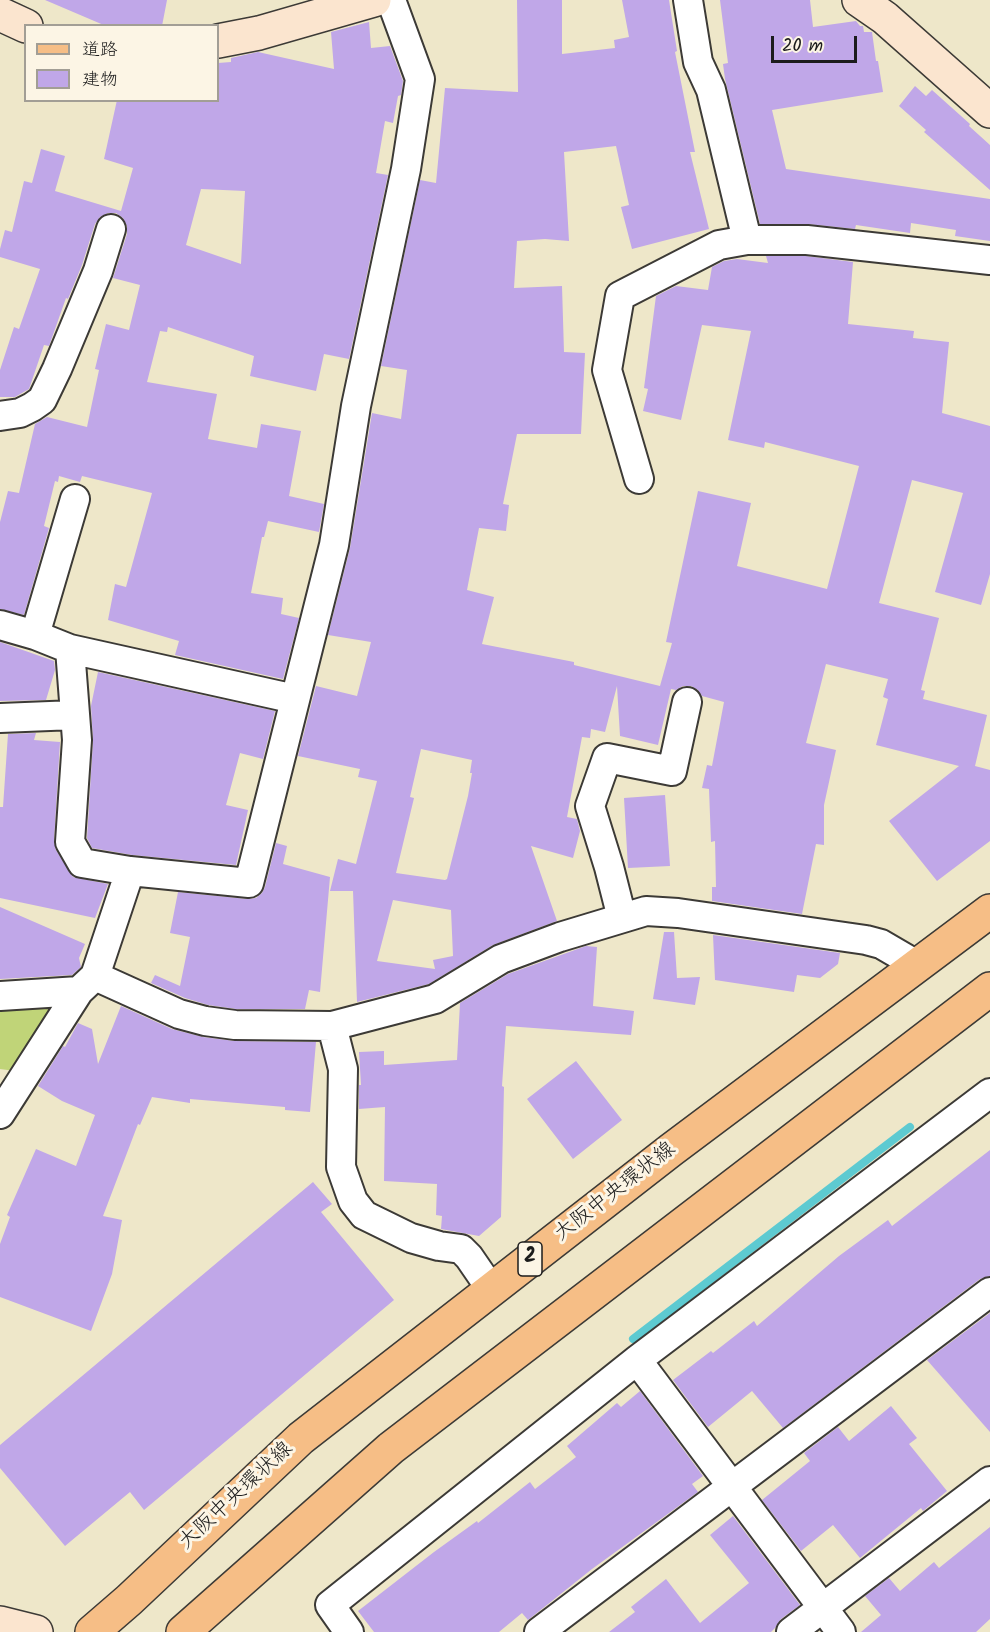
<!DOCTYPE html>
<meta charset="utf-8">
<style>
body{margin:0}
#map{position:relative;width:990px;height:1632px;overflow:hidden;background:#eee7c9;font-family:Kalam,"Klee One",sans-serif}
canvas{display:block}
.legend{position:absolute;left:24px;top:24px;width:195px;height:78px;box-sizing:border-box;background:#fcf5e5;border:2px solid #a29e95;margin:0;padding:8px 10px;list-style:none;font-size:18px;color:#1c1c1c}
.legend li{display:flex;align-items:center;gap:12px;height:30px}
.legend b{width:30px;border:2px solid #a29e95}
.scale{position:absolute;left:771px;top:36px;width:86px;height:27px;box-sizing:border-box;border:3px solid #1c1c1c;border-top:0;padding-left:8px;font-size:18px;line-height:21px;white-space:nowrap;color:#1c1c1c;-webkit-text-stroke:4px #fcf5e5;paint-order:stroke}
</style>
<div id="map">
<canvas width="990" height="1632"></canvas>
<ul class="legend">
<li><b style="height:8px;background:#f6be86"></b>道路</li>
<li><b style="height:16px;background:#c0a7e8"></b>建物</li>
</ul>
<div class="scale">20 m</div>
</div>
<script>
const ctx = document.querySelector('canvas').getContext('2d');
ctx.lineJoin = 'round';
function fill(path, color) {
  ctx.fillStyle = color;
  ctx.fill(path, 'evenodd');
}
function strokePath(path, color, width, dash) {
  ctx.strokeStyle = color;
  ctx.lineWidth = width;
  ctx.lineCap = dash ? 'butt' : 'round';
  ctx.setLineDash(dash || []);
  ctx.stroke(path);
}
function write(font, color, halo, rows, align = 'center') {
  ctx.font = font + ' Kalam,"Klee One",sans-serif';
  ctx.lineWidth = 6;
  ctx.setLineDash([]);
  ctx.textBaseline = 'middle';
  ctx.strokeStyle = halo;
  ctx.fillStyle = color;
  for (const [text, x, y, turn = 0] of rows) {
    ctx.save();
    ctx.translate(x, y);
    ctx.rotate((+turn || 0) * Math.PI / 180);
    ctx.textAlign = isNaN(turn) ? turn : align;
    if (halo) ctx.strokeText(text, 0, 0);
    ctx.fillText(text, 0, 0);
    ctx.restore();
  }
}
const green = new Path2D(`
 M 0,1001 L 49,1007 L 52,1015 L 15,1071 L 0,1069 Z`);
const stream = new Path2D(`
 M 633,1339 L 910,1127`);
const building = new Path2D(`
 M 45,0 L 167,0 L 162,26 L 106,26 Z
 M 517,0 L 562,0 L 562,54 L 615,48 L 614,40 L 629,37 L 622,0 L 669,0 L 677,51 L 675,52 L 695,152 L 690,152 L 709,229 L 632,249 L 621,207 L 629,205 L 616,146 L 564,152 L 569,241 L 545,239 L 517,241 L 514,288 L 562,286 L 564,352 L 585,353 L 581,434 L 517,434 L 503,504 L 509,505 L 506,531 L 479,528 L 467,590 L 494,597 L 482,644 L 574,662 L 574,665 L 660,686 L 672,643 L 666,642 L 698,491 L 751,503 L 737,566 L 827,589 L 859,466 L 765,442 L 764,448 L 728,440 L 751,331 L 702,325 L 681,420 L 643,411 L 648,389 L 644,388 L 656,296 L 676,286 L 708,290 L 712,267 L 724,261 L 737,259 L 768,263 L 766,256 L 806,256 L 853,262 L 848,324 L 914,331 L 913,338 L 949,342 L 942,413 L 990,426 L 990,574 L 981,605 L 935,592 L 963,493 L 912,480 L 879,603 L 939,618 L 921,690 L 925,691 L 923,699 L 987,715 L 975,766 L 990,770 L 990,841 L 937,881 L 889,821 L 959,766 L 876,745 L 888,699 L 883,697 L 888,679 L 826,664 L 806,743 L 836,750 L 824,805 L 824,845 L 816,844 L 802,914 L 712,901 L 712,887 L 716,887 L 715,841 L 711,842 L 709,789 L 702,788 L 707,765 L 712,766 L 724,702 L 702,696 L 698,690 L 691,686 L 683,686 L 676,690 L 671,689 L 658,745 L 620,736 L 617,686 L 605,732 L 591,729 L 590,738 L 582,737 L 567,817 L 577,819 L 580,831 L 573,858 L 531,846 L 557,921 L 493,945 L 429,984 L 357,1002 L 353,891 L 330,891 L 338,859 L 356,864 L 377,781 L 358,777 L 360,769 L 298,756 L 316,686 L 357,696 L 371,642 L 328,635 L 350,548 L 372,413 L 401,419 L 407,370 L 381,366 L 420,180 L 436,183 L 445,88 L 518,92 ZM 421,749 L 472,760 L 470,773 L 472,773 L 468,796 L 447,879 L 445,880 L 396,873 L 414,798 L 410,797 ZM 393,900 L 451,910 L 453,956 L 433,960 L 435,969 L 377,961 Z
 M 720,0 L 810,0 L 813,27 L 856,21 L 860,26 L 863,26 L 864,32 L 872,32 L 876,61 L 878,61 L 883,92 L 772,110 L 786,169 L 990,199 L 990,241 L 955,236 L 956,230 L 911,223 L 910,233 L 856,225 L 855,229 L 807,224 L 760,224 L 725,79 L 723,64 L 728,63 Z
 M 369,22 L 371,48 L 390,46 L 403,81 L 401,95 L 398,96 L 393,123 L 385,121 L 376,173 L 388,175 L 349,359 L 324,354 L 316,391 L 250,376 L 254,356 L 168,327 L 167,332 L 160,331 L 147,382 L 217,394 L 208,439 L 257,448 L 261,424 L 301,431 L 289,496 L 324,504 L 319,532 L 268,521 L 264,537 L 262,537 L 251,593 L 283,598 L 281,614 L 299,618 L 283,679 L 175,655 L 179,641 L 108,620 L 115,584 L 126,587 L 152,493 L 82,476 L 80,482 L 59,476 L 58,482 L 55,481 L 44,526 L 49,528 L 24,615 L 0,609 L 0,522 L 8,491 L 19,493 L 35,424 L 47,417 L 87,427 L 99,370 L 95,369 L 106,324 L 129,330 L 140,285 L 113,278 L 127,234 L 127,226 L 123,218 L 116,213 L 108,213 L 100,217 L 95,224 L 82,265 L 68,299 L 66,298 L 49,346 L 44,345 L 29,389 L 15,397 L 0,397 L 0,370 L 14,327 L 19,329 L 40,269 L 0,257 L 0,249 L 5,230 L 12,232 L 24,181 L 32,183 L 41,149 L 65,156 L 55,191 L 121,211 L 133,168 L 104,159 L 117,100 L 218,100 L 218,63 L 231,62 L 231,58 L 258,52 L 334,69 L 331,32 ZM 201,189 L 245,191 L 241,264 L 186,245 Z
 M 915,86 L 926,96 L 932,90 L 970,124 L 969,126 L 990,145 L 990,190 L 924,132 L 926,130 L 899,106 Z
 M 0,642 L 54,661 L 55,670 L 46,700 L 0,701 Z
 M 98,672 L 275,711 L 263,759 L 240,753 L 226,805 L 248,810 L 236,865 L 132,855 L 92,848 L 87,838 L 93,741 L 91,706 Z
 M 36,733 L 34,740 L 60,742 L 54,841 L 56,850 L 73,877 L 108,884 L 95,918 L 0,898 L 0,807 L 3,807 L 8,734 Z
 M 665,795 L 670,866 L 628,868 L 624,798 Z
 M 276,843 L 287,846 L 283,864 L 330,877 L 320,992 L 309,990 L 305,1009 L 236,1009 L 208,1005 L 185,998 L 151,983 L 155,975 L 180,986 L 190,937 L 170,933 L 178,892 L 247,899 L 256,898 L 262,893 L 265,887 Z
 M 0,907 L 85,944 L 79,958 L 81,967 L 72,975 L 0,979 Z
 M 664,932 L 674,932 L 677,978 L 700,977 L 695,1005 L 653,999 Z
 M 713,935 L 840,953 L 838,964 L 820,978 L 797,975 L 794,992 L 715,980 Z
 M 586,946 L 597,947 L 593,1006 L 634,1011 L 631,1035 L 506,1026 L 502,1086 L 504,1087 L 501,1217 L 479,1236 L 441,1229 L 442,1216 L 436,1215 L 437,1184 L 384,1181 L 385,1107 L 359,1109 L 359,1085 L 361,1085 L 359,1052 L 384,1051 L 384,1065 L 457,1060 L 460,1003 L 508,974 Z
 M 121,1006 L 172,1029 L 203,1037 L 235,1041 L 316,1042 L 310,1112 L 285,1110 L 285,1107 L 190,1099 L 190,1103 L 152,1097 L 140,1125 L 138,1124 L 103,1216 L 122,1220 L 112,1274 L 91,1331 L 0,1297 L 0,1244 L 10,1217 L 7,1215 L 36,1149 L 76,1166 L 95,1115 L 62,1101 L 38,1086 L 63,1046 L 65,1047 L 78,1023 L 92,1029 L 98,1064 Z
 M 576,1061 L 622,1120 L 573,1159 L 527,1099 Z
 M 990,1150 L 990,1276 L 980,1279 L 783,1428 L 752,1391 L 708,1427 L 673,1380 L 711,1351 L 713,1353 L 754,1321 L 757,1326 L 839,1256 L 888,1220 L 892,1226 Z
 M 313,1182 L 332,1204 L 321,1212 L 394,1300 L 144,1510 L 130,1492 L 65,1546 L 0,1468 L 0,1445 Z
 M 990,1313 L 990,1432 L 927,1360 Z
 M 640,1391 L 703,1476 L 692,1484 L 698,1492 L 592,1569 L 528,1620 L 522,1613 L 499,1632 L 374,1632 L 358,1611 L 434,1552 L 477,1521 L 478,1523 L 530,1482 L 535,1489 L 576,1457 L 567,1446 L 617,1403 L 621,1407 Z
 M 891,1406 L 917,1438 L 909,1444 L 947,1491 L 923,1511 L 921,1508 L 860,1558 L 833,1525 L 801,1551 L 762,1500 L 810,1461 L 804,1453 L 838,1427 L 849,1441 Z
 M 733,1516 L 800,1605 L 781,1619 L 775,1628 L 771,1632 L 609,1632 L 635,1612 L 631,1607 L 666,1579 L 700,1623 L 749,1583 L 710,1535 Z
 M 990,1527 L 990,1619 L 976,1632 L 861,1632 L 881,1615 L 865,1596 L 889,1578 L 900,1591 L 934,1562 L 939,1568 Z`);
const street = new Path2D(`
 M 688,0 L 698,62 L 711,90 L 747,240
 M 0,416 L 20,413 L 32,407 L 42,400 L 57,369 L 98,271 L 111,229
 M 639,479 L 607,370 L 620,296 L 719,245 L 747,240 L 807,240 L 990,260
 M 0,625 L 35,635 L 70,649 L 295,699
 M 35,635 L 75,499
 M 70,649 L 77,740 L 70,842 L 82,863 L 130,871 L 249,883 L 334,545 L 356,406 L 406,169 L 420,79 L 391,0
 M 0,718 L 75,715
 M 622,918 L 609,867 L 590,806 L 607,758 L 672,771 L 687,702
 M 95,976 L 179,1014 L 205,1021 L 235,1025 L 332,1026 L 435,999 L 501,959 L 560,937 L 646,911 L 678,913 L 866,940 L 881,944 L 917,965
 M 0,996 L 79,991
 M 332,1026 L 343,1069 L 341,1167 L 353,1201 L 364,1215 L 411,1238 L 439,1246 L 461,1249 L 469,1257 L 491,1289
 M 0,1114 L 79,991 L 95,976 L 130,871
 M 637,1360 L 841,1632
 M 349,1632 L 330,1605 L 637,1360 L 990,1093
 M 539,1632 L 990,1292
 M 791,1632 L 990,1481`);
const secondary = new Path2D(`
 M 859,0 L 885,18 L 990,111
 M 0,14 L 26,26
 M 218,41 L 259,33 L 374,0
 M 0,1623 L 36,1632`);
const primary = new Path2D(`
 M 92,1632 L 129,1600 L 301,1438 L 671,1150 L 990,911
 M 183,1632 L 391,1448 L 990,989`);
const shields = [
 [530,1259,24]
];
const shieldNames = [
 ["2",530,1259]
];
const streetNames = [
 ["大阪中央環状線",616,1193,-38],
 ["大阪中央環状線",237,1497,-43]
];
fill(green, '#c0d478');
strokePath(stream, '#5dcad1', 8);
fill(building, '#c0a7e8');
strokePath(street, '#3c3a36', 32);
strokePath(secondary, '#3c3a36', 36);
strokePath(primary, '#3c3a36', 36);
strokePath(street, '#fff', 28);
strokePath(secondary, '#fbe5cf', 33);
strokePath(primary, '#f6be86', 33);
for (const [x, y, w] of shields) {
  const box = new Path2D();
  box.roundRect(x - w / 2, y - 17, w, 34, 4.5);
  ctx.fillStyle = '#fcf5e5';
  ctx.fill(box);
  strokePath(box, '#1c1c1c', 1.5);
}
write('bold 20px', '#1c1c1c', null, shieldNames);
write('21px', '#1c1c1c', '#fcf5e5', streetNames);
</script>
